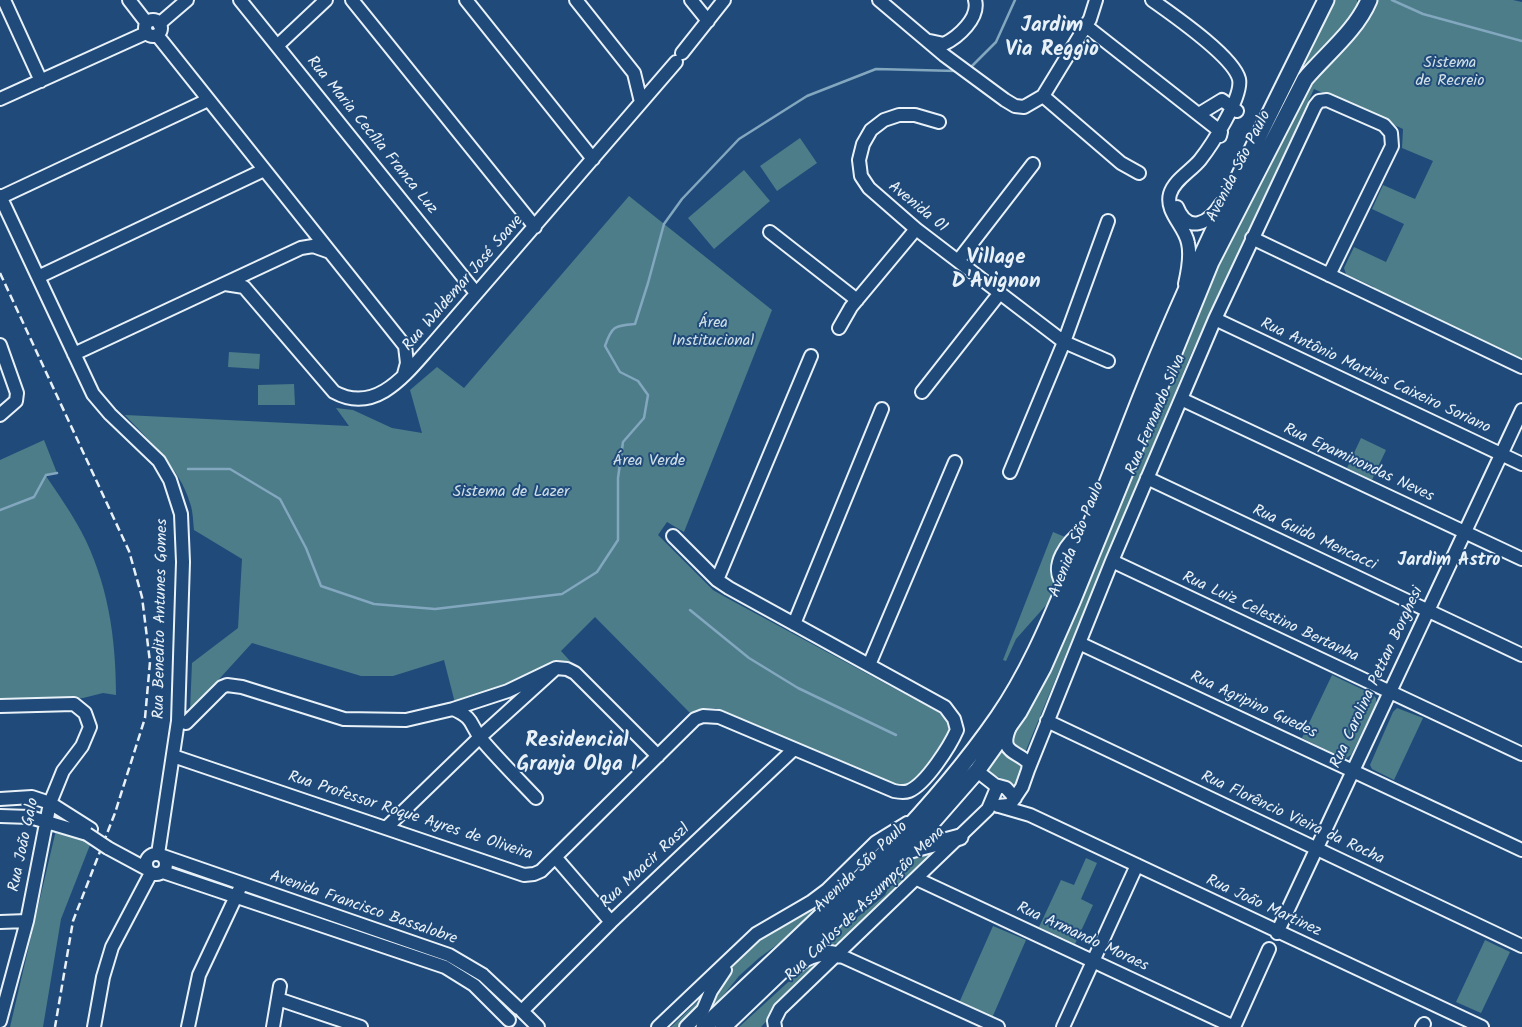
<!DOCTYPE html>
<meta charset="utf-8">
<style>
body{margin:0}
canvas{display:block;background:#1f4a7a}
</style>
<canvas width="1522" height="1027"></canvas>
<script>
const ctx = document.querySelector('canvas').getContext('2d');
ctx.lineJoin = 'round';
function fill(path, color) {
  ctx.fillStyle = color;
  ctx.fill(path, 'evenodd');
}
function strokePath(path, color, width, dash) {
  ctx.strokeStyle = color;
  ctx.lineWidth = width;
  ctx.lineCap = dash ? 'butt' : 'round';
  ctx.setLineDash(dash || []);
  ctx.stroke(path);
}
function write(font, color, halo, rows, align = 'center') {
  ctx.font = font + ' Kalam,sans-serif';
  ctx.lineWidth = 4;
  ctx.setLineDash([]);
  ctx.textBaseline = 'middle';
  ctx.strokeStyle = halo;
  ctx.fillStyle = color;
  for (const [text, x, y, turn = 0] of rows) {
    ctx.save();
    ctx.translate(x, y);
    ctx.rotate((+turn || 0) * Math.PI / 180);
    ctx.textAlign = isNaN(turn) ? turn : align;
    if (halo) ctx.strokeText(text, 0, 0);
    ctx.fillText(text, 0, 0);
    ctx.restore();
  }
}
const green = new Path2D(`
 M 1335,0 L 1357,0 C 1359,24 1331,39 1316,54 C 1309,63 1303,74 1297,84 L 1034,676 L 972,766 L 1011,705 L 1178,319 L 1278,110 Z
 M 1373,0 L 1513,0 L 1522,2 L 1522,363 L 1372,292 L 1374,287 L 1346,274 L 1344,268 L 1354,247 L 1386,262 L 1404,224 L 1372,209 L 1383,185 L 1415,199 L 1433,161 L 1402,148 L 1403,129 L 1314,89 L 1191,354 L 1024,755 L 1013,749 L 1012,734 L 1205,287 L 1311,80 Z
 M 800,138 L 817,163 L 777,191 L 760,166 Z
 M 744,170 L 770,201 L 714,249 L 688,218 Z
 M 629,196 L 772,310 L 684,532 L 667,522 L 658,535 L 713,590 L 727,598 L 938,712 L 949,722 L 950,731 L 947,743 L 917,778 L 905,787 L 894,788 L 716,708 L 703,709 L 692,715 L 595,617 L 561,651 L 570,661 L 569,665 L 548,665 L 506,684 L 455,703 L 444,660 L 393,676 L 361,676 L 252,643 L 190,711 L 192,663 L 238,628 L 242,559 L 194,530 C 193,521 193,511 190,503 C 180,468 149,441 125,415 L 349,426 L 336,408 L 353,410 L 392,428 L 422,433 L 410,390 L 437,367 L 464,388 Z
 M 229,352 L 260,354 L 259,369 L 228,367 Z
 M 294,384 L 295,405 L 258,405 L 258,385 Z
 M 1361,438 L 1386,450 L 1372,480 L 1347,468 Z
 M 44,440 L 57,473 L 46,476 C 58,494 71,512 81,531 C 108,582 116,638 116,695 L 103,693 L 83,698 L 0,702 L 0,460 Z
 M 1053,532 L 1077,542 L 1056,594 L 1016,639 L 1006,661 L 1003,660 Z
 M 1332,675 L 1372,694 L 1376,698 L 1376,704 L 1351,755 L 1345,759 L 1302,738 Z
 M 1397,708 L 1423,718 L 1394,780 L 1372,769 L 1370,765 L 1393,712 Z
 M 1001,743 L 1009,758 L 1019,760 L 1025,766 L 1013,792 L 1001,778 L 993,775 L 987,769 Z
 M 56,830 L 83,836 L 90,845 L 61,919 L 43,1027 L 10,1027 Z
 M 885,840 L 888,842 L 797,930 L 759,958 L 739,976 L 722,997 L 716,1009 L 697,1027 L 690,1027 L 725,974 L 765,935 Z
 M 932,852 L 935,858 L 838,943 L 825,946 L 825,936 L 835,929 L 849,924 L 885,895 L 891,882 L 915,857 Z
 M 1086,858 L 1097,863 L 1081,899 L 1093,905 L 1075,944 L 1039,927 L 1061,880 L 1074,885 Z
 M 993,926 L 1026,940 L 992,1018 L 959,1003 Z
 M 1485,940 L 1510,952 L 1481,1013 L 1456,1002 Z
 M 825,959 L 761,1027 L 739,1027 L 809,963 Z
 M 698,1001 L 700,1004 L 680,1027 L 671,1027 Z`);
const stream = new Path2D(`
 M 1392,0 L 1423,14 L 1522,41
 M 969,69 L 996,42 L 1015,0
 M 188,469 L 230,469 L 280,499 L 306,548 L 321,586 L 374,604 L 435,609 L 562,594 L 597,572 L 618,540 L 618,478 L 623,442 L 644,418 L 648,395 L 638,381 L 620,372 L 605,346 C 612,326 614,326 635,324 L 648,283 L 664,224 L 682,199 L 739,139 L 807,96 L 876,69 L 957,71
 M 0,510 L 34,497 L 46,475 L 57,473
 M 690,610 L 749,658 L 798,688 L 896,735`);
const minor = new Path2D(`
 M 4,0 L 41,81
 M 129,0 L 146,22
 M 240,0 L 476,293
 M 352,0 L 535,227
 M 466,0 L 593,159
 M 576,0 L 634,73 L 641,102
 M 691,0 L 708,21
 M 879,0 L 944,55 L 1005,100 L 1015,106 L 1024,107 L 1043,96 L 1090,19 L 1096,0
 M 1152,0 C 1173,15 1233,56 1239,79 C 1243,97 1211,146 1200,160 C 1191,171 1174,180 1170,194 C 1165,212 1185,226 1188,243 C 1191,256 1188,271 1185,284
 M145 28a8 8 0 1 1 16 0a8 8 0 1 1-16 0Z
 M 159,24 L 187,0
 M 1086,26 L 1221,132 L 1220,136
 M 157,35 L 405,346 L 407,363 L 404,374
 M 930,41 L 944,44 C 958,37 980,18 975,0
 M 277,46 L 326,0
 M 682,53 L 724,0
 M 1043,96 L 1121,163 L 1139,173
 M 0,99 L 146,33
 M 1199,114 L 1222,100 L 1237,111
 M 939,122 L 915,115 L 899,115 L 884,120 L 871,130 L 863,144 L 859,160 L 861,176 L 869,188 L 916,229 L 1064,342 L 1108,361
 M 0,196 L 93,394 L 110,414 L 159,461 L 170,480 L 181,514 L 183,562 L 178,721 L 158,854
 M 1,197 L 208,100
 M 1177,207 C 1188,235 1209,223 1221,204
 M 770,232 L 857,300
 M 1252,238 L 1522,367
 M 958,261 L 1033,164
 M 38,277 L 264,170
 M 225,284 L 244,287 L 334,392 C 376,415 406,374 431,346 L 676,62
 M 1215,319 L 1522,464
 M 839,328 L 851,307 L 916,229
 M 0,345 L 17,393 L 16,401 L 0,415
 M 74,354 L 301,248 L 313,246 L 330,252
 M 922,392 L 999,294
 M 1181,399 L 1522,559
 M 1010,472 L 1064,342 L 1108,221
 M 1147,478 L 1522,655
 M 1112,561 L 1522,754
 M 717,580 L 811,356
 M 794,624 L 882,409
 M 1079,643 L 1522,850
 M 869,665 L 955,462
 M 0,706 L 74,704 L 85,713 L 90,727 L 82,746 L 63,771 L 50,803 L 27,921 L 0,1021
 M 453,709 C 476,719 469,725 482,740 C 499,760 518,779 536,798
 M 178,721 L 186,723 L 222,687 L 227,685 L 242,687 L 344,719 L 406,720 L 453,709 L 508,691 L 556,668
 M 1047,721 L 1522,946
 M 173,756 L 524,875 L 534,874 L 541,871 L 695,719 L 703,716 L 719,717 L 894,791 C 899,792 904,793 909,791 C 926,784 950,746 957,730 L 954,719 L 945,707 L 729,588 L 717,580 L 673,536
 M 1028,770 L 1112,561 L 1215,319 L 1315,106 L 1319,101 L 1327,100 L 1384,125 L 1391,133 L 1392,146 L 1329,275
 M 995,785 L 1006,788 L 1015,798
 M 0,799 L 32,797 L 50,803 L 91,829
 M 998,806 L 1009,805 L 1012,802 L 1022,787 L 1028,770 L 1029,763 C 1015,750 999,753 1010,727
 M 999,806 L 1030,815 L 1482,1027
 M 0,816 L 30,817 L 87,834
 M 386,828 L 480,737 L 556,668 L 567,669 L 575,673 L 658,756
 M 108,848 L 147,869
 M146 864a10 10 0 1 1 20 0a10 10 0 1 1-20 0Z
 M 163,856 L 449,955 L 483,975 L 518,1008
 M 556,858 L 611,922
 M 163,872 L 445,967 L 474,985 L 509,1020
 M 917,879 L 1234,1027
 M 0,922 L 27,921
 M 1277,933 L 1522,410
 M 839,955 L 998,1027
 M 278,999 L 361,1027
 M 94,1027 L 103,977 L 112,947 L 151,873
 M 188,1027 L 199,975 L 239,890
 M 273,1027 L 280,986
 M 538,1027 L 522,1011 L 611,922 L 794,749
 M 658,1027 L 756,934 L 811,902 L 827,890 L 876,842 L 907,823
 M 686,1027 L 703,1010 L 711,991 L 725,970
 M 775,1027 L 774,1021 L 780,1009 L 988,809 L 996,790 L 995,785 L 977,771
 M 1063,1027 L 1137,865
 M 1234,1027 L 1269,949
 M 1422,1027 L 1424,1024`);
const major = new Path2D(`
 M 1066,585 C 1049,567 1069,542 1086,530
 M 907,851 L 960,837
 M 796,965 C 810,954 821,951 839,955
 M 704,1027 C 806,929 917,834 998,717 C 1027,675 1047,628 1067,581 C 1093,521 1116,460 1140,399 C 1194,263 1261,131 1326,0
 M 723,1027 L 907,851 L 977,771 L 1019,712 L 1043,668 L 1072,602 L 1211,262 L 1305,79 C 1326,54 1356,31 1369,0`);
const rail = new Path2D(`
 M 0,273 L 129,551 L 142,597 L 150,662 L 145,718 L 115,813 L 73,921 L 55,1027`);
const minorBridge = new Path2D(`
 M 87,834 L 108,848`);
const parkNames = [
 ["Sistema",1450,64],
 ["de Recreio",1450,82],
 ["Área",713,324],
 ["Institucional",713,342],
 ["Área Verde",649,462],
 ["Sistema de Lazer",511,493]
];
const streetNames = [
 ["Rua Maria Cecília Franca Luz",371,136,51],
 ["Avenida São Paulo",1240,167,-63],
 ["Avenida 01",917,208,39],
 ["Rua Waldemar José Soave",464,284,-49],
 ["Rua Antônio Martins Caixeiro Soriano",1375,377,25],
 ["Rua Fernando Silva",1157,415,-67],
 ["Rua Epaminondas Neves",1358,464,25],
 ["Rua Guido Mencacci",1314,539,25],
 ["Avenida São Paulo",1078,540,-68],
 ["Rua Luiz Celestino Bertanha",1270,618,25],
 ["Rua Benedito Antunes Gomes",162,619,-89],
 ["Rua Carolina Pettan Borghesi",1378,678,-65],
 ["Rua Agripino Guedes",1253,706,25],
 ["Rua Professor Roque Ayres de Oliveira",410,817,18],
 ["Rua Florêncio Vieira da Rocha",1292,819,25],
 ["Rua João Galo",25,845,-78],
 ["Rua Moacir Raszl",646,867,-43],
 ["Avenida São Paulo",862,868,-44],
 ["Rua Carlos de Assumpção Mena",866,905,-44],
 ["Rua João Martinez",1263,907,25],
 ["Avenida Francisco Bassalobre",363,909,19],
 ["Rua Armando Moraes",1082,938,25]
];
const neighbourhoodNames = [
 ["Jardim Astro",1449,562]
];
const districtNames = [
 ["Jardim",1052,27],
 ["Via Reggio",1052,51],
 ["Village",996,259],
 ["D'Avignon",996,283],
 ["Residencial",577,742],
 ["Granja Olga I",577,766]
];
fill(green, '#4c7d89');
strokePath(stream, '#82a7bf', 2.5);
strokePath(minor, '#e8f1f8', 16);
strokePath(major, '#e8f1f8', 19);
strokePath(minor, '#1f4a7a', 12);
strokePath(major, '#1f4a7a', 15);
strokePath(rail, '#e8f1f8', 2.5, [8, 4]);
strokePath(minorBridge, '#e8f1f8', 16, []);
strokePath(minorBridge, '#1f4a7a', 12);
write('16px', '#d1e0e7', '#1f4a7a', parkNames);
write('16px', '#e8f1f8', '#1f4a7a', streetNames);
write('bold 18px', '#e8f1f8', '#1f4a7a', neighbourhoodNames);
write('bold 21px', '#e8f1f8', '#1f4a7a', districtNames);
</script>
